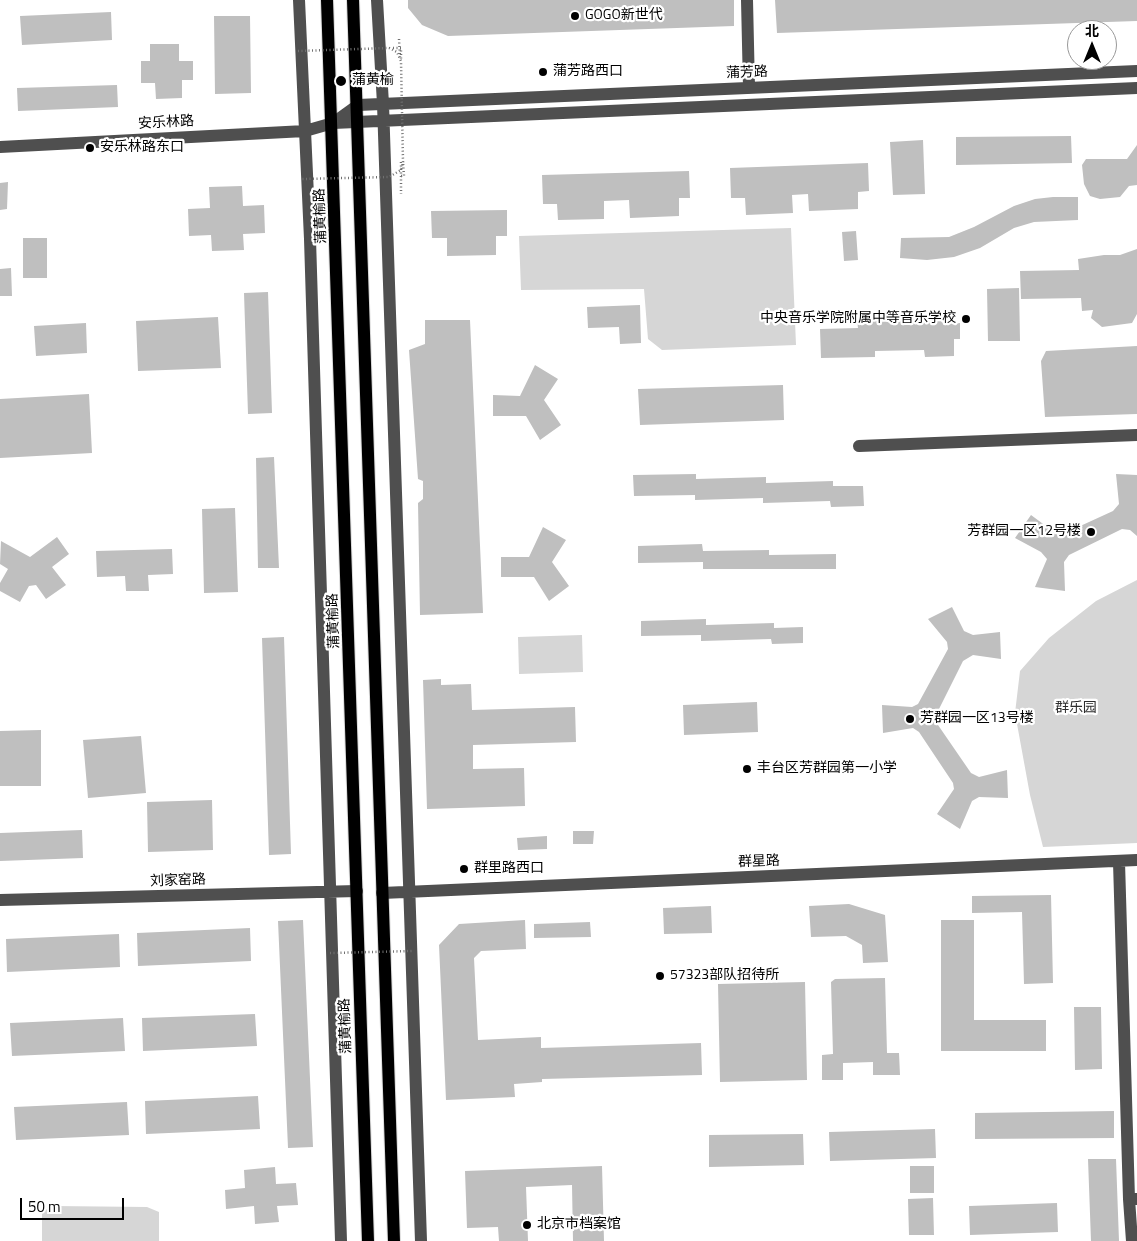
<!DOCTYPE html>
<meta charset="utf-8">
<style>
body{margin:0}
#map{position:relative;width:1137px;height:1241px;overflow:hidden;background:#fff;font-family:"Titillium Web","Noto Sans SC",sans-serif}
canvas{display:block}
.north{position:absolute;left:1067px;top:20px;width:50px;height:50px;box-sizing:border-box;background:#fff;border:1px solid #999;border-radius:50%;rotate:0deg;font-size:14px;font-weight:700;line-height:20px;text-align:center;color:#000}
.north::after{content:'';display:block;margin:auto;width:18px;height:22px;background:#000;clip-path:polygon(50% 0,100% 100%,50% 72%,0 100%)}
.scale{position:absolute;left:20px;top:1198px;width:104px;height:22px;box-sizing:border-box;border:2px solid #000;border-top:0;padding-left:6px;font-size:15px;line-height:18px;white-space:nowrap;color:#000;-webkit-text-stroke:4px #fff;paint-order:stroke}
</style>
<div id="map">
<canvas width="1137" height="1241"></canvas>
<div class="north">北</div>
<div class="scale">50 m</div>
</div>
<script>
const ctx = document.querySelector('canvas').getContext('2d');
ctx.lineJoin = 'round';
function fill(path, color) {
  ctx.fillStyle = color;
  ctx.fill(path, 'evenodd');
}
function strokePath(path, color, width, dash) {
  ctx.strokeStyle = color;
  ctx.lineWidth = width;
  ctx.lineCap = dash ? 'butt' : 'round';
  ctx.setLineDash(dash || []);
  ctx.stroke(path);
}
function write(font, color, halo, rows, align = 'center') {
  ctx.font = font + ' "Titillium Web","Noto Sans SC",sans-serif';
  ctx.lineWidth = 4.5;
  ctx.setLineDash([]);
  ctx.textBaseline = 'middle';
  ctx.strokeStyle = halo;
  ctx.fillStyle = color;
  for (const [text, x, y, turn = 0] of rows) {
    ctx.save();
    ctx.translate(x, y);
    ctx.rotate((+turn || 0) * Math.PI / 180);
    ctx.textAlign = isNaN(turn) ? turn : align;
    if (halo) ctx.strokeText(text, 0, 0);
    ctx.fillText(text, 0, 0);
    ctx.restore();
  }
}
const green = new Path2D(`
 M 791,228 L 796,345 L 662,350 L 648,339 L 644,289 L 521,290 L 519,236 Z
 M 1137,580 L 1137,843 L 1043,847 L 1030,795 L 1015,713 L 1020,671 L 1049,638 L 1096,601 Z
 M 582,635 L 583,672 L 519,674 L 518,637 Z
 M 53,1206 L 147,1207 L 159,1212 L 159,1241 L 42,1241 L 42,1212 Z`);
const building = new Path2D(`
 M 408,0 L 734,0 L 734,26 L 448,36 L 422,25 L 408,8 Z
 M 775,0 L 1137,0 L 1137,21 L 777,33 Z
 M 111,12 L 112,40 L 22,45 L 20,16 Z
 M 214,16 L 250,16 L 251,93 L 215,94 Z
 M 150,44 L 179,44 L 179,61 L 193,61 L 193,80 L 182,80 L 182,98 L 156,99 L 155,83 L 141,83 L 141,61 L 150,61 Z
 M 117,85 L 118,107 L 18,111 L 17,88 Z
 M 1071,136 L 1072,163 L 956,165 L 956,137 Z
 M 923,140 L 925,194 L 893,195 L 890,142 Z
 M 1137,145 L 1137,185 L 1129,186 L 1120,197 L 1100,199 L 1090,196 L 1084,184 L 1082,165 L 1086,159 L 1127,159 Z
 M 868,163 L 869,191 L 858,192 L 858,209 L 809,211 L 808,194 L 792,195 L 793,213 L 746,215 L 745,198 L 731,198 L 730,168 Z
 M 689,171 L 690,198 L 679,198 L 679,216 L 630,218 L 629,200 L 604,201 L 604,219 L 558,220 L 557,204 L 543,204 L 542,175 Z
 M 8,182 L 7,209 L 0,210 L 0,183 Z
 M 242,186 L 243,206 L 264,205 L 265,233 L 243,234 L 244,250 L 212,251 L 211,235 L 189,236 L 188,209 L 210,208 L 209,187 Z
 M 1053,197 L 1078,197 L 1078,220 L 1034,222 L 1014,228 L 980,248 L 954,257 L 927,260 L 900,258 L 901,238 L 949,237 L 974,227 L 1014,206 L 1035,199 Z
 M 507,210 L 507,236 L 496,236 L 496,255 L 447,256 L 447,238 L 432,238 L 431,211 Z
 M 856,231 L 858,260 L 844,261 L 842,232 Z
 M 23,238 L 47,238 L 47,278 L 23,278 Z
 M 1137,249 L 1137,314 L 1132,323 L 1102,327 L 1091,318 L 1093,310 L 1082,311 L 1081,298 L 1021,299 L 1020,271 L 1079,270 L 1078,259 L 1104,255 L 1120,255 Z
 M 11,268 L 12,296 L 0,296 L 0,269 Z
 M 1019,288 L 1020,341 L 988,341 L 987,289 Z
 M 268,292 L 272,413 L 248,414 L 244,293 Z
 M 640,305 L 641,343 L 620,344 L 619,327 L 588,328 L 587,307 Z
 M 218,317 L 221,368 L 138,371 L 136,321 Z
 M 953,318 L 953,324 L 960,323 L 960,339 L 954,339 L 954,356 L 925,357 L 924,350 L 875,351 L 875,357 L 821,358 L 820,329 L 858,328 L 857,320 Z
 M 425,320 L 470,320 L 483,613 L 420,615 L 418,503 L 423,499 L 423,481 L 418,479 L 409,350 L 425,344 Z
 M 86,323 L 87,353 L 36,356 L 34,326 Z
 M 1137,346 L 1137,414 L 1045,417 L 1041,361 L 1046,351 Z
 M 535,365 L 558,379 L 544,400 L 561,425 L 540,440 L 526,416 L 493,416 L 493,395 L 520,396 Z
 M 783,385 L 784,420 L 640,425 L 638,389 Z
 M 89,394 L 92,453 L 0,458 L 0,399 Z
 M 274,457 L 279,568 L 258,568 L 256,458 Z
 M 696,474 L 696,479 L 766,477 L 766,483 L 833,481 L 833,486 L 863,486 L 864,506 L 831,507 L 830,501 L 763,503 L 763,498 L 695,500 L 695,495 L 634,496 L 633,475 Z
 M 1116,474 L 1137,475 L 1137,536 L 1130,530 L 1122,529 L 1069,555 L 1064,562 L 1065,591 L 1035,587 L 1047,559 L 1041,552 L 1015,538 L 1031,515 L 1054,532 L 1065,533 L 1113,511 L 1119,504 Z
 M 235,508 L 238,592 L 204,593 L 202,509 Z
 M 543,527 L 566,540 L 552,562 L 569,586 L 549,601 L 534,577 L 501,577 L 501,557 L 529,557 Z
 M 57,537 L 69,554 L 52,567 L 66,585 L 46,599 L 36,585 L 29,586 L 20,602 L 0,591 L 0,583 L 8,569 L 0,564 L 1,541 L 30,557 Z
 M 702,544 L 703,551 L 769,550 L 769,555 L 836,554 L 836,569 L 703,569 L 703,562 L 638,563 L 638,546 Z
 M 172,549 L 173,574 L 148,575 L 149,591 L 126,591 L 125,576 L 97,577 L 96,551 Z
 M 952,607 L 964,631 L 973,635 L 1000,632 L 1001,659 L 973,655 L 963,661 L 937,713 L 938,725 L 971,773 L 979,777 L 1007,770 L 1008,798 L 979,797 L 972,801 L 960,829 L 937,814 L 954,789 L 953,783 L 919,732 L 913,728 L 883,733 L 882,705 L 912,707 L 918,704 L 948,649 L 947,642 L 928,619 Z
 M 706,619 L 706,625 L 774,623 L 774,628 L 803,627 L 803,643 L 772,644 L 771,639 L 701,641 L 701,635 L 641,636 L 641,621 Z
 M 284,637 L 291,854 L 269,855 L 262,638 Z
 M 441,679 L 441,685 L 471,684 L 472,710 L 575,707 L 576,742 L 473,745 L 473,769 L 524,768 L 525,806 L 427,809 L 423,680 Z
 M 757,702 L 758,732 L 684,735 L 683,705 Z
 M 41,730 L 41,786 L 0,786 L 0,731 Z
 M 141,736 L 146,793 L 88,798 L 83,740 Z
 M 212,800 L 213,850 L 148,852 L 147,802 Z
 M 82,830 L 83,858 L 0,861 L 0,833 Z
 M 573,831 L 594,831 L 593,844 L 573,844 Z
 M 547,836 L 547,849 L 518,850 L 517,838 Z
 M 1051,895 L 1053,983 L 1024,984 L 1022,912 L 972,913 L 972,896 Z
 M 849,904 L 885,915 L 888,962 L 863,963 L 862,945 L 846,936 L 811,937 L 809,906 Z
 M 711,906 L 712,933 L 664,934 L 663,908 Z
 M 303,920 L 313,1147 L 288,1148 L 278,921 Z
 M 525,920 L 526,949 L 481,951 L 474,958 L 478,1040 L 541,1037 L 541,1048 L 701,1043 L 702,1075 L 542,1079 L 542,1082 L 514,1084 L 515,1097 L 446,1100 L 439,945 L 459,924 Z
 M 941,920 L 974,920 L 974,1020 L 1046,1020 L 1046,1051 L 941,1051 Z
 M 590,922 L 591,937 L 534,938 L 534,924 Z
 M 250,928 L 251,961 L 138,966 L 137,933 Z
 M 119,934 L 120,967 L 7,972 L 6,939 Z
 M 885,978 L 887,1053 L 899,1053 L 900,1075 L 873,1075 L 873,1062 L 843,1063 L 843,1080 L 822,1080 L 822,1055 L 833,1054 L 831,982 L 835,979 Z
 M 805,982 L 807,1080 L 720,1082 L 718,984 Z
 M 1074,1007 L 1101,1007 L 1102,1069 L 1075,1070 Z
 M 255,1014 L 257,1046 L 143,1051 L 142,1018 Z
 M 123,1018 L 125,1051 L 12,1056 L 10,1023 Z
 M 258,1096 L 260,1129 L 146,1134 L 145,1101 Z
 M 127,1102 L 129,1135 L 16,1140 L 14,1107 Z
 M 1114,1111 L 1114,1138 L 975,1139 L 975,1113 Z
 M 935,1129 L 936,1158 L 830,1161 L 829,1132 Z
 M 803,1134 L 804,1165 L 709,1167 L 709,1135 Z
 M 1088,1159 L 1116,1159 L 1119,1241 L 1091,1241 Z
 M 602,1166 L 604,1241 L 573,1241 L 572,1185 L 526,1187 L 528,1241 L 499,1241 L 498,1227 L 467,1228 L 465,1171 Z
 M 910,1166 L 934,1166 L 934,1193 L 910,1193 Z
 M 275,1167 L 276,1184 L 296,1183 L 298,1205 L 277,1206 L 279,1222 L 255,1224 L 254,1206 L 226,1209 L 225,1190 L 245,1188 L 244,1170 Z
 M 933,1198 L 934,1235 L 909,1235 L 908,1199 Z
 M 1057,1203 L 1058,1232 L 970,1235 L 969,1206 Z`);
const path = new Path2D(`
 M 399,39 L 400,57
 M 393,48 L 401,48 L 401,61
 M 401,162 L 401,194
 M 401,176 L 404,176 L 403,162`);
const minor = new Path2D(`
 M 299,0 L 310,239 L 341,1241
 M 377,0 L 383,104 L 421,1241
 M 747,0 L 749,88
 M 333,123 L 358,105 L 1137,71
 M 0,147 L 305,131 L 333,123 L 1137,88
 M 859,446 L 1137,435
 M 1119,862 L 1129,1199 L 1137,1199
 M 382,893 L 1137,860
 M 0,900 L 357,891
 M 1129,1199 L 1132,1241`);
const major = new Path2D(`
 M 327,0 L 368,1241
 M 353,0 L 394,1241`);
const pathBridge = new Path2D(`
 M 298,51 L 389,48 L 397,52 L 401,61 L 403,162 L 401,170 L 389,177 L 302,179
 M 330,953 L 412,951`);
const markers = [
 [575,16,5,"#000"],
 [543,72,5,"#000"],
 [341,81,6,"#000"],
 [90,148,5,"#000"],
 [966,319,5,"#000"],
 [1091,532,5,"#000"],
 [910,719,5,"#000"],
 [747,769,5,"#000"],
 [464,869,5,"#000"],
 [660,976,5,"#000"],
 [527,1225,5,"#000"]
];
const poiNames = [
 ["GOGO新世代",585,16],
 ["蒲芳路西口",553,72],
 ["蒲黄榆",352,81],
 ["安乐林路东口",100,148],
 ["中央音乐学院附属中等音乐学校",956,319,"right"],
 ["芳群园一区12号楼",1081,532,"right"],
 ["芳群园一区13号楼",920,719],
 ["丰台区芳群园第一小学",757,769],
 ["群里路西口",474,869],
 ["57323部队招待所",670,976],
 ["北京市档案馆",537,1225]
];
const streetNames = [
 ["蒲芳路",747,73,-2],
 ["安乐林路",166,123,-3],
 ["蒲黄榆路",321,216,-92],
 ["蒲黄榆路",334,621,-92],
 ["群星路",759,862,-2],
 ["刘家窑路",178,881,-2],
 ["蒲黄榆路",346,1026,-92]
];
const parkNames = [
 ["群乐园",1076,709]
];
fill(green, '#d6d6d6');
fill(building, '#bfbfbf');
strokePath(major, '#dbdbdb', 14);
strokePath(path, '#717171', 2.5, [1, 2.5]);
strokePath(minor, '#4f4f4f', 12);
strokePath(major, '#000', 12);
strokePath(pathBridge, '#717171', 2.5, [1, 2.5]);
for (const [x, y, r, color] of markers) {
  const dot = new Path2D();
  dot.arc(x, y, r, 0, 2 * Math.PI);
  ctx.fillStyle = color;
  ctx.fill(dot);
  strokePath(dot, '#fff', 2);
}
write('14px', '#000', '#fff', poiNames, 'left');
write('14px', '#000', '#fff', streetNames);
write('14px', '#2d2d2d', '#fff', parkNames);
</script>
